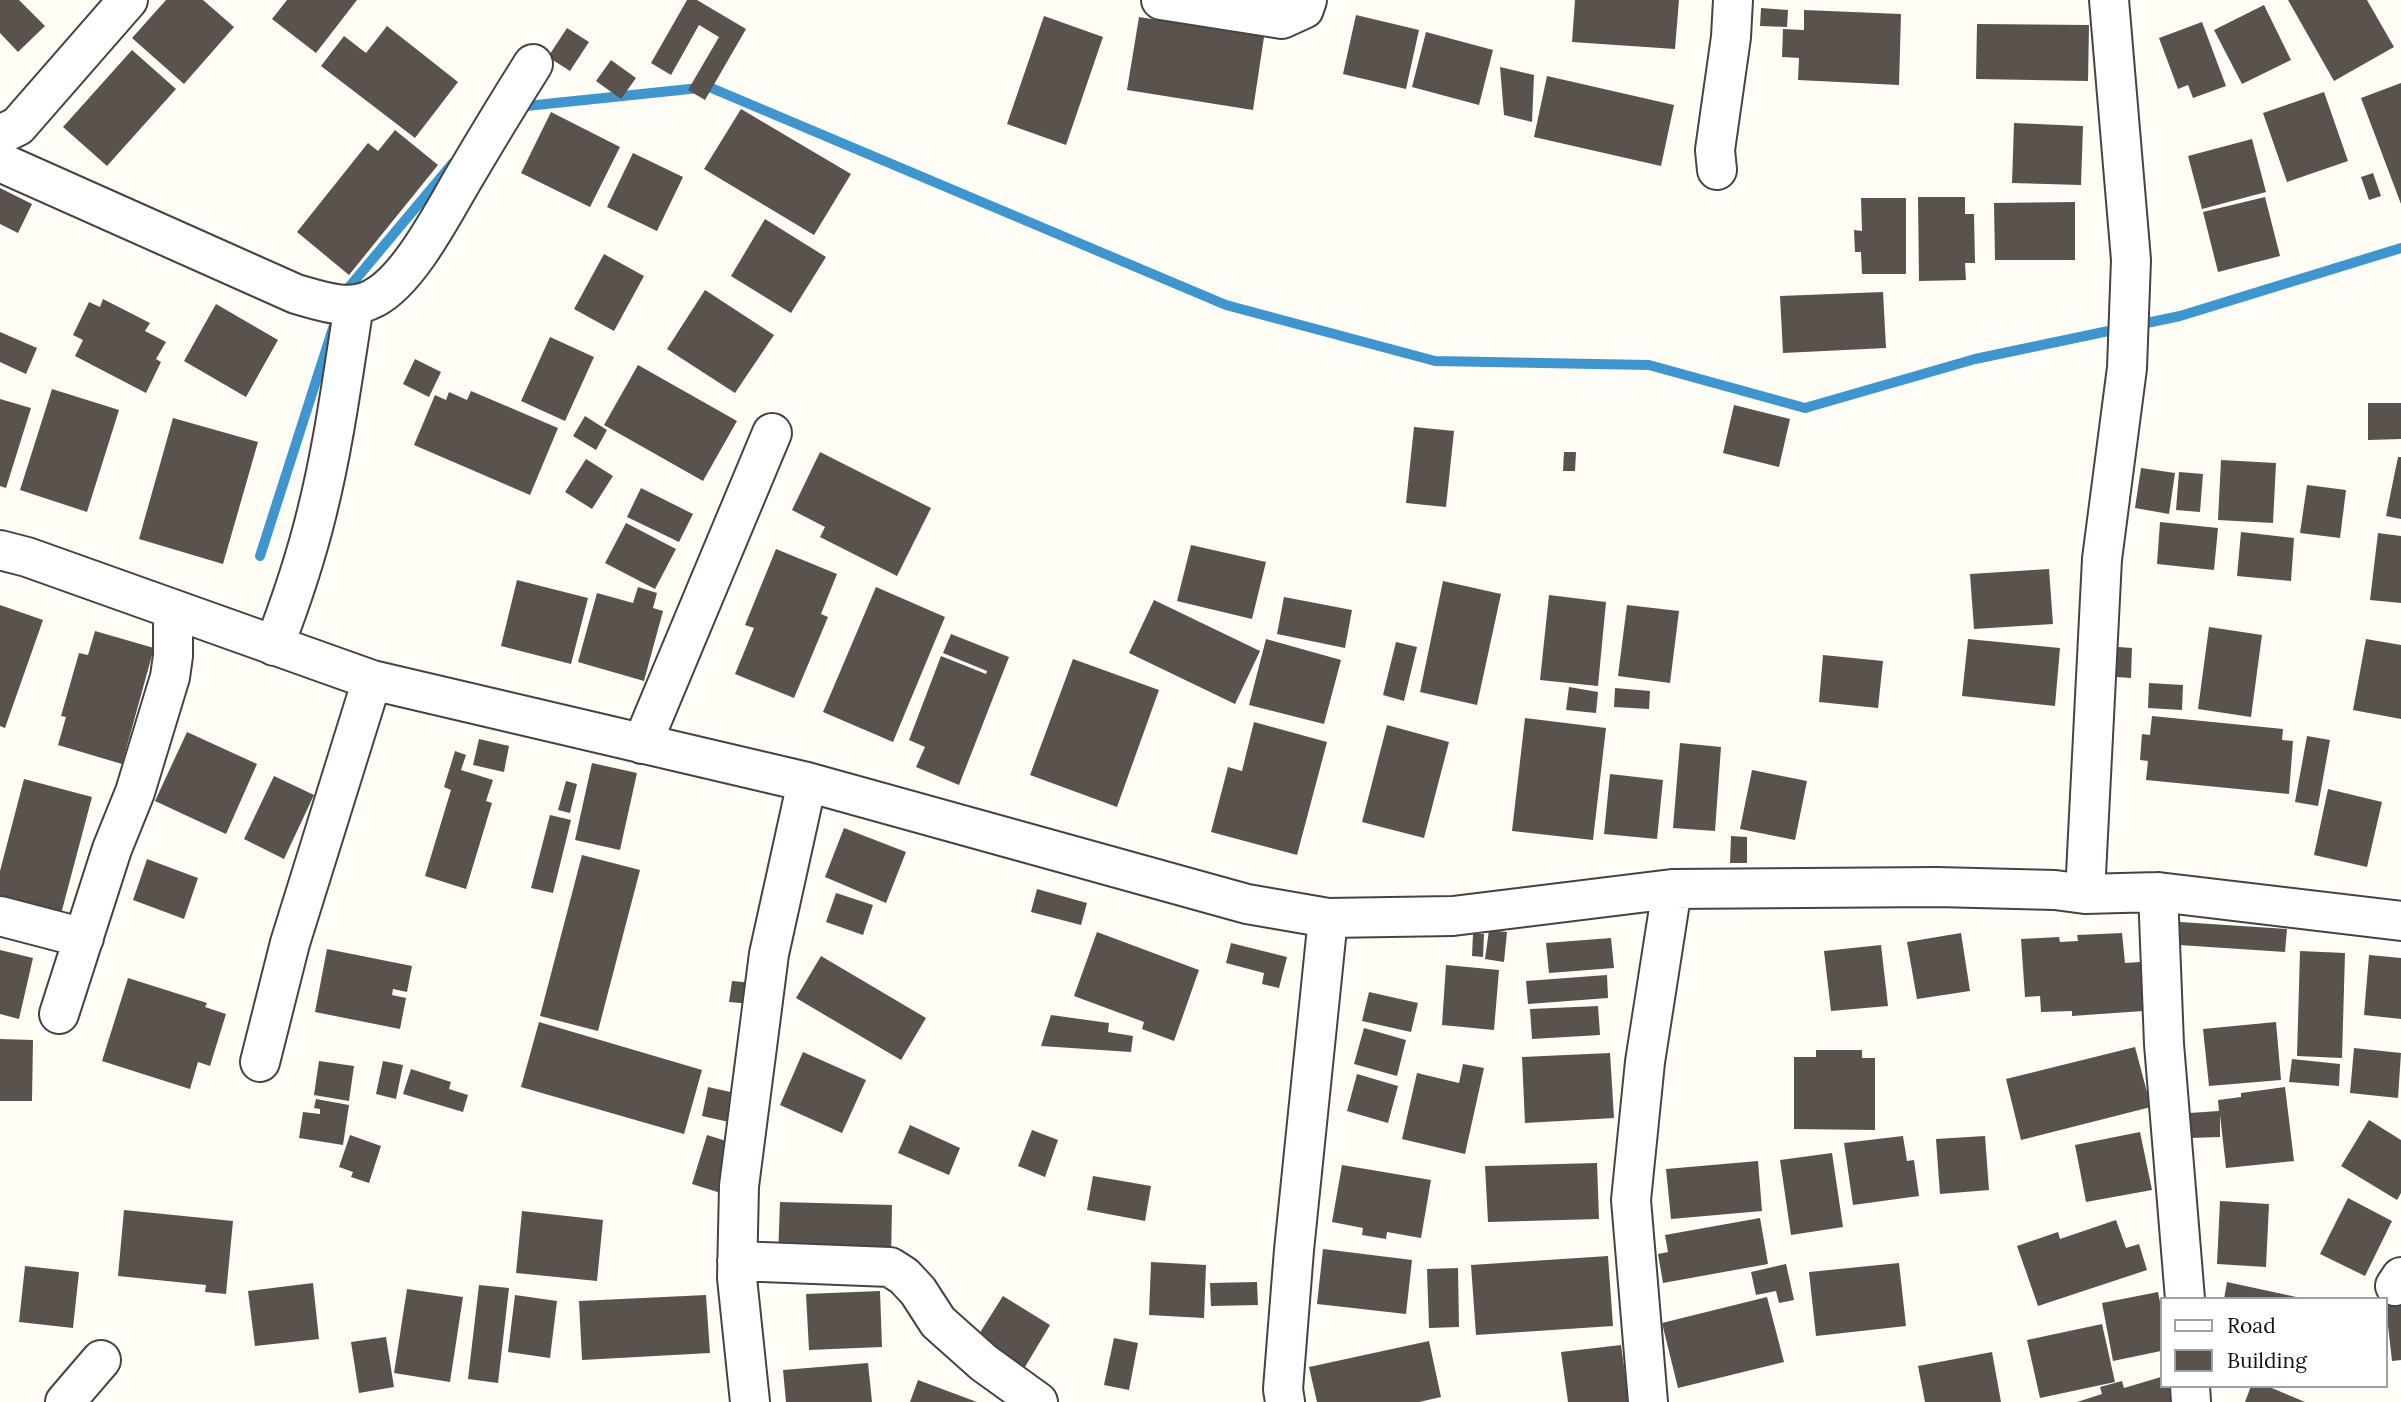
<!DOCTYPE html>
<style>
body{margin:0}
#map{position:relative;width:2401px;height:1402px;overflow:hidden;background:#fffdf5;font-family:Lora,serif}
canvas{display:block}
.legend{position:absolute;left:2160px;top:1297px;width:228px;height:91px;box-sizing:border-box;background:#fff;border:2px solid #a0a0a0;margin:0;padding:9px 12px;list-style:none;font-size:21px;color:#111}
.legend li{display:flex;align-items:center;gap:14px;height:35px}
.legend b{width:35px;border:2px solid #a0a0a0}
</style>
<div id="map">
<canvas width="2401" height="1402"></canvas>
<ul class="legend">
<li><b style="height:9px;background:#fff"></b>Road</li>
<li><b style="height:19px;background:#5a524d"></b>Building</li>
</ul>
</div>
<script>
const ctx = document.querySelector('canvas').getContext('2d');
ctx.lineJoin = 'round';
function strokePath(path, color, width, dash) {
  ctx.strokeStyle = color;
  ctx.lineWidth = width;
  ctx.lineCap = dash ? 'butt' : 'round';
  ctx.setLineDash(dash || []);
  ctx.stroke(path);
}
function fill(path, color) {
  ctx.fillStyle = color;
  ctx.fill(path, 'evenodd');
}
const stream = new Path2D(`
 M 517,107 L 709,87 L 1226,305 L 1435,361 L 1649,365 L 1805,408 L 1975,359 L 2180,316 L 2401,248
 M 343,296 L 345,292 L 453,163
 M 260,556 L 333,328`);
const building = new Path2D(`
 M 0,0 L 19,0 L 45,26 L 18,52 L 0,33 Z
 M 166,0 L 203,0 L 234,27 L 184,84 L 132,38 Z
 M 287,0 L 357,0 L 316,53 L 272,19 Z
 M 687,0 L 697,0 L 746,29 L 705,100 L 688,90 L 719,37 L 699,25 L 671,75 L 651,63 Z
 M 1575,0 L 1679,0 L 1675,49 L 1572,42 Z
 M 2288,0 L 2367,0 L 2394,47 L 2334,81 Z
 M 2264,5 L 2291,60 L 2242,84 L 2214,30 Z
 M 1761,8 L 1788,10 L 1787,27 L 1760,26 Z
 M 1804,10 L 1901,14 L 1899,85 L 1798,80 L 1799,58 L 1782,57 L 1783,29 L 1804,30 Z
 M 1356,15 L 1419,30 L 1406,89 L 1343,74 Z
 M 1044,16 L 1103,37 L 1066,145 L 1007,124 Z
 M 1139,17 L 1264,37 L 1253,110 L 1127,90 Z
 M 2202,22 L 2226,86 L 2193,98 L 2188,85 L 2178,89 L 2159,38 Z
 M 1977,24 L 2089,25 L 2088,81 L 1976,79 Z
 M 387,26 L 458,82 L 415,138 L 321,66 L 344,36 L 366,53 Z
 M 567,28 L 589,42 L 570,71 L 548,57 Z
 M 1426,32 L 1493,50 L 1479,105 L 1412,87 Z
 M 132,50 L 176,89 L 107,166 L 63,127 Z
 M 611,60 L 636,78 L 621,99 L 596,81 Z
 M 1500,67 L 1534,75 L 1532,122 L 1504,115 Z
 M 1547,76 L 1674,105 L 1661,166 L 1534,137 Z
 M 2401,83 L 2401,204 L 2361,98 Z
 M 2324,92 L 2348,161 L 2287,182 L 2263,113 Z
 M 741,109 L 851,174 L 814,235 L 704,169 Z
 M 551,112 L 620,147 L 590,207 L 521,173 Z
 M 2014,123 L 2083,126 L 2081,185 L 2012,183 Z
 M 395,130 L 438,165 L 349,275 L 297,232 L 368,143 L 378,151 Z
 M 2252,139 L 2266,192 L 2202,209 L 2188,156 Z
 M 633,153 L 683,177 L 657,231 L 607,207 Z
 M 2373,173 L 2381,196 L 2369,200 L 2361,177 Z
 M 0,188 L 32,204 L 18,233 L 0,224 Z
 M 1918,197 L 1965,197 L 1965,214 L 1974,214 L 1975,263 L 1965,263 L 1966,280 L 1919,281 Z
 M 2265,197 L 2280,256 L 2218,272 L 2203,212 Z
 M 1861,198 L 1906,198 L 1906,274 L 1862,274 L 1861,252 L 1855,252 L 1854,230 L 1862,231 Z
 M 2075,202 L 2075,260 L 1995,260 L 1994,203 Z
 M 765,219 L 826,257 L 791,313 L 731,276 Z
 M 604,254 L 644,276 L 614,331 L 574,309 Z
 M 705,290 L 774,335 L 735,393 L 667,349 Z
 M 1883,292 L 1886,348 L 1783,353 L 1780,296 Z
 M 103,299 L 150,323 L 145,331 L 166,342 L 156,359 L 161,362 L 146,393 L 75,356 L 83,340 L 73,335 L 89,302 L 100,307 Z
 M 216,304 L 278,340 L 246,397 L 184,361 Z
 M 0,332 L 37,348 L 26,374 L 0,362 Z
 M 550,337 L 594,357 L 565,421 L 521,401 Z
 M 415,359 L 441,372 L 429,397 L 403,384 Z
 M 638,365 L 737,421 L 703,481 L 604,425 Z
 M 52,389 L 119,410 L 87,512 L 20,490 Z
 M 471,391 L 558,428 L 530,495 L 414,445 L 435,395 L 446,400 L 449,392 L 467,400 Z
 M 0,399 L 31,408 L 6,488 L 0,486 Z
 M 2368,403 L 2401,403 L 2401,439 L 2368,440 Z
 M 1734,405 L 1790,419 L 1779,467 L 1723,453 Z
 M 585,416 L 607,430 L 596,450 L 573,436 Z
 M 173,418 L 258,442 L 223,564 L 139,539 Z
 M 1414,427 L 1454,431 L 1446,507 L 1406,503 Z
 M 820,452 L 931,508 L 897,576 L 820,537 L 825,527 L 792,510 Z
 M 1564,452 L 1576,452 L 1575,471 L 1563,471 Z
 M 2398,457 L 2401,457 L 2401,519 L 2386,516 Z
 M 586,459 L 613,476 L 592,509 L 565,492 Z
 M 2221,460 L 2276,463 L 2273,523 L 2218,520 Z
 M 2141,468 L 2175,473 L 2169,514 L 2135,508 Z
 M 2179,472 L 2203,474 L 2200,512 L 2176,510 Z
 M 2307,485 L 2346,490 L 2340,538 L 2300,533 Z
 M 641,488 L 693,514 L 679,542 L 627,517 Z
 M 2160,522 L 2218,528 L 2214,570 L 2157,564 Z
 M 626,523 L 676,549 L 655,589 L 605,563 Z
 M 2241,532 L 2294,538 L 2291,581 L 2237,576 Z
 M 2378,533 L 2401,536 L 2401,603 L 2370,600 Z
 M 1191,545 L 1266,562 L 1252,619 L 1177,601 Z
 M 776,549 L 837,574 L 821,614 L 828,617 L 794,698 L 735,674 L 754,628 L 745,625 Z
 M 2049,569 L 2053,624 L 1974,629 L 1970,574 Z
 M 517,580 L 588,598 L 571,664 L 501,646 Z
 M 1443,581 L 1501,594 L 1477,705 L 1420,692 Z
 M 638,587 L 657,593 L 653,608 L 663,611 L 644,681 L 578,662 L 597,593 L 633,603 Z
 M 876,587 L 945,617 L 893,742 L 823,712 Z
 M 1549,595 L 1606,602 L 1598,686 L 1540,680 Z
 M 1284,597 L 1352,610 L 1345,648 L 1277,634 Z
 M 1154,600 L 1260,651 L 1235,704 L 1129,653 Z
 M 0,605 L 43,620 L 5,728 L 0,726 Z
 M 1627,605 L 1679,611 L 1670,683 L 1618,676 Z
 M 2209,627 L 2262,635 L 2251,717 L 2198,709 Z
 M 95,631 L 154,648 L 122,764 L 58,745 L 66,717 L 61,716 L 79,653 L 88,655 Z
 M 951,634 L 1009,657 L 959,785 L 916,767 L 925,747 L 909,740 L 941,656 L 986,674 L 987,671 L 943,653 Z
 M 1266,639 L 1341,660 L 1324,724 L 1249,705 Z
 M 1968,639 L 2060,648 L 2055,706 L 1962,696 Z
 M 2366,639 L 2401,645 L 2401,719 L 2353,710 Z
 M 1396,642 L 1417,647 L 1404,701 L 1383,695 Z
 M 2105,646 L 2132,648 L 2131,678 L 2103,676 Z
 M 1823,655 L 1883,661 L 1878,708 L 1819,702 Z
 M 1073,659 L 1159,690 L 1117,807 L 1030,775 Z
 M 2149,683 L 2183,685 L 2182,710 L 2148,708 Z
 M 1569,687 L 1598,692 L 1596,713 L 1566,710 Z
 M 1615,688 L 1650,691 L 1649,709 L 1614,707 Z
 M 2152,716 L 2283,729 L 2282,740 L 2293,741 L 2289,794 L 2146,780 L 2148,761 L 2140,760 L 2142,734 L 2150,735 Z
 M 1525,718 L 1606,728 L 1593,840 L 1512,831 Z
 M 1254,722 L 1327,742 L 1297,855 L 1211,832 L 1228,767 L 1242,771 Z
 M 1387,725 L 1449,742 L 1424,838 L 1362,822 Z
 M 187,732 L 257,764 L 226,834 L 155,801 Z
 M 2307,736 L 2330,740 L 2318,806 L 2295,802 Z
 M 479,739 L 509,746 L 504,772 L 473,765 Z
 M 1680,743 L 1721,747 L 1715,831 L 1673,828 Z
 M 455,751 L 466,755 L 461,770 L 493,780 L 486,801 L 492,803 L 466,889 L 425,876 L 451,790 L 444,787 Z
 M 592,763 L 637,773 L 620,850 L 575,840 Z
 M 1752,770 L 1807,781 L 1795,840 L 1740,829 Z
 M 1610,774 L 1663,780 L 1657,839 L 1604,834 Z
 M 274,776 L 314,795 L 284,859 L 244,839 Z
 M 24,779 L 92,797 L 61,914 L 0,898 L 0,871 Z
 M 566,781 L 577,784 L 570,813 L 558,810 Z
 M 2328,789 L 2382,802 L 2367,867 L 2314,855 Z
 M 550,815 L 571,820 L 553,893 L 531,888 Z
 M 844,828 L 906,852 L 886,903 L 825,877 Z
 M 1731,836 L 1747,837 L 1747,863 L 1730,863 Z
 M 582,855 L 640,870 L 598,1031 L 540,1016 Z
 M 147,859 L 198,878 L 184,919 L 133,900 Z
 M 1037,889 L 1087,903 L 1081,925 L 1031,912 Z
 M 836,893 L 873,905 L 863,935 L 826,922 Z
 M 2180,922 L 2287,929 L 2285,952 L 2179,945 Z
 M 1489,930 L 1507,932 L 1504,962 L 1485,959 Z
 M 1097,932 L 1199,970 L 1174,1041 L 1142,1029 L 1144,1022 L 1074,996 Z
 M 1961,933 L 1970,991 L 1917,999 L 1907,942 Z
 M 2122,933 L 2125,963 L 2140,962 L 2143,1011 L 2072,1016 L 2072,1011 L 2041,1012 L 2040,996 L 2025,997 L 2021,939 L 2059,937 L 2060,942 L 2078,941 L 2077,935 Z
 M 1473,934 L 1484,934 L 1483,957 L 1472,956 Z
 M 1611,938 L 1614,968 L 1549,973 L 1546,943 Z
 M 1231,943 L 1287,957 L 1279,988 L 1262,984 L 1264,973 L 1226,963 Z
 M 1881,945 L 1888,1006 L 1831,1011 L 1824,951 Z
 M 327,949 L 412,966 L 407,992 L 393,989 L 392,995 L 406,998 L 400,1029 L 315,1012 Z
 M 0,950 L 33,958 L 19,1019 L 0,1014 Z
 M 2300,951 L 2345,953 L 2342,1058 L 2297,1056 Z
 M 2369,955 L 2401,958 L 2401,1019 L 2364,1015 Z
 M 821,956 L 926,1018 L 901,1060 L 796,998 Z
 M 1446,965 L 1499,970 L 1494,1030 L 1442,1025 Z
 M 1607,975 L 1608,998 L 1528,1004 L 1526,981 Z
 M 128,978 L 207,1003 L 205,1007 L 226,1014 L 210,1066 L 198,1062 L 190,1089 L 102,1061 Z
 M 732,981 L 754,983 L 752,1004 L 729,1002 Z
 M 1369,992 L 1418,1003 L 1411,1032 L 1362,1021 Z
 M 1598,1006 L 1600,1035 L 1532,1039 L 1530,1009 Z
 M 1051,1015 L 1109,1023 L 1108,1032 L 1133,1036 L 1131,1052 L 1041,1046 Z
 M 539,1022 L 702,1070 L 684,1134 L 521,1087 Z
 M 2276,1022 L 2281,1080 L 2209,1086 L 2203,1029 Z
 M 1364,1028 L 1406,1040 L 1397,1076 L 1354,1064 Z
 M 0,1039 L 33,1040 L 32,1101 L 0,1101 Z
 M 2135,1047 L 2151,1107 L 2021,1140 L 2006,1079 Z
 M 2354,1048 L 2401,1053 L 2398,1098 L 2350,1093 Z
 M 1816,1050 L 1862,1050 L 1862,1058 L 1875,1058 L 1875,1130 L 1794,1129 L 1794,1057 L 1816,1057 Z
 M 803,1052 L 866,1080 L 842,1133 L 780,1105 Z
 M 1610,1053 L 1614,1118 L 1525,1123 L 1522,1057 Z
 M 2292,1059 L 2340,1064 L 2339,1086 L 2289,1082 Z
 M 319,1061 L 354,1066 L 349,1101 L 314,1095 Z
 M 383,1061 L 403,1065 L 396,1099 L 376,1094 Z
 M 1463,1064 L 1484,1068 L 1465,1154 L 1402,1139 L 1417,1073 L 1459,1083 Z
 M 411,1069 L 451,1082 L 449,1089 L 468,1095 L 463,1112 L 403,1094 Z
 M 1357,1074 L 1398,1086 L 1388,1123 L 1347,1111 Z
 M 708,1087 L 735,1093 L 729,1122 L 702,1116 Z
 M 2285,1087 L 2294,1161 L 2226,1168 L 2220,1115 L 2220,1137 L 2191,1138 L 2189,1113 L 2219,1111 L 2218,1100 L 2241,1097 L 2241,1093 Z
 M 316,1099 L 349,1105 L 343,1145 L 299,1138 L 303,1112 L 320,1114 L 320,1109 L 314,1108 Z
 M 2369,1120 L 2401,1140 L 2401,1193 L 2397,1200 L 2341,1166 Z
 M 910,1125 L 960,1148 L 949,1175 L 898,1153 Z
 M 1032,1130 L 1058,1140 L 1045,1177 L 1018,1166 Z
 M 2140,1132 L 2152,1190 L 2086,1202 L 2075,1145 Z
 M 350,1135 L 381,1146 L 369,1183 L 351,1177 L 353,1172 L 339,1167 Z
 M 707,1135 L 739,1145 L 724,1194 L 692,1184 Z
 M 1903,1136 L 1907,1161 L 1914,1160 L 1919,1196 L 1853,1205 L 1844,1143 Z
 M 1985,1136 L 1989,1190 L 1940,1194 L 1936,1139 Z
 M 1832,1153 L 1843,1227 L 1791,1235 L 1780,1160 Z
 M 1758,1161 L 1762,1211 L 1671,1219 L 1666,1169 Z
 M 1597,1163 L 1599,1219 L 1488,1222 L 1485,1166 Z
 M 1342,1165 L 1431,1180 L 1421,1238 L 1387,1232 L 1386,1239 L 1362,1235 L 1363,1228 L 1332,1222 Z
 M 1093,1176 L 1151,1186 L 1145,1221 L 1087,1210 Z
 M 2348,1198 L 2392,1221 L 2365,1276 L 2320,1254 Z
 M 2220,1201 L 2269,1204 L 2266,1267 L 2217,1264 Z
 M 780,1202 L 892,1205 L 891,1261 L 778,1257 Z
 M 124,1210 L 233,1221 L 226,1294 L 205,1292 L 206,1285 L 118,1276 Z
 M 522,1211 L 603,1220 L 597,1281 L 516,1273 Z
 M 1760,1218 L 1768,1264 L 1663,1283 L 1658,1254 L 1668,1252 L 1665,1235 Z
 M 2116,1220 L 2126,1248 L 2139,1244 L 2147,1270 L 2038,1306 L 2017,1246 L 2058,1232 L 2060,1239 Z
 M 1323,1249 L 1412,1260 L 1406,1314 L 1317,1304 Z
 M 1608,1256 L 1613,1326 L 1476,1335 L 1471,1265 Z
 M 1151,1262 L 1206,1265 L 1204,1318 L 1149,1315 Z
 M 1899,1263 L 1906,1326 L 1816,1336 L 1809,1272 Z
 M 1786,1264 L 1794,1300 L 1779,1303 L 1776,1291 L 1756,1295 L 1751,1272 Z
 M 25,1266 L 79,1272 L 73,1328 L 19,1322 Z
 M 1458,1268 L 1459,1327 L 1429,1328 L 1427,1269 Z
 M 1257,1282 L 1258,1305 L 1211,1306 L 1210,1283 Z
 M 2227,1282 L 2301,1298 L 2301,1299 L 2224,1299 Z
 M 313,1283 L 319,1339 L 255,1346 L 248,1291 Z
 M 479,1285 L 509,1288 L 498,1383 L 468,1379 Z
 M 407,1289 L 463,1297 L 450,1382 L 394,1373 Z
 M 880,1291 L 882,1347 L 809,1350 L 806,1294 Z
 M 2158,1292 L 2161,1307 L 2161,1351 L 2113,1361 L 2102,1303 Z
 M 515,1295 L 557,1301 L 550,1358 L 508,1352 Z
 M 706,1295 L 710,1353 L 582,1360 L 579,1301 Z
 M 1003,1296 L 1050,1325 L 1022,1372 L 974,1342 Z
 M 1767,1297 L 1784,1362 L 1678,1388 L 1662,1323 Z
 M 2401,1298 L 2401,1360 L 2392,1361 L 2385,1299 Z
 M 2102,1324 L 2115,1382 L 2040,1398 L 2027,1340 Z
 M 386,1337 L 394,1387 L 359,1393 L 351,1342 Z
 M 1114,1338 L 1138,1343 L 1129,1390 L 1104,1385 Z
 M 1429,1341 L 1441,1397 L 1419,1402 L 1317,1402 L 1309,1367 Z
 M 1621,1345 L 1629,1402 L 1568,1402 L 1561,1352 Z
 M 1992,1352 L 2001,1402 L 1925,1402 L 1918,1366 Z
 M 868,1363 L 872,1402 L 786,1402 L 783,1370 Z
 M 2161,1377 L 2161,1386 L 2173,1386 L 2177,1402 L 2077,1402 L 2102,1394 L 2100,1387 L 2122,1381 L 2124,1388 Z
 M 918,1380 L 977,1402 L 910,1402 Z
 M 2251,1386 L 2267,1386 L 2305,1402 L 2245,1402 Z`);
const minor = new Path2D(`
 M 1161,0 L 1282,19 L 1304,9 L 1307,0
 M 0,135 L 18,126 L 128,0
 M 0,162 L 296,294 C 321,301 349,312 374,298 C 409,280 443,213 463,179 C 486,140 509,102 533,64
 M 1717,170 L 1715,150 L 1731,37 L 1733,0
 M 0,550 L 27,557 L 372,680 L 807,782 L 1247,904 L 1328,918 L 1453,916 L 1672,889 L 1937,887 L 2055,890 L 2085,894 L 2158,892 L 2401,921
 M 274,646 C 291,602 306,557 317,512 C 334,444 343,374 354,305
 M 642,744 L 772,433
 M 2158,892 L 2164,1044 L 2185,1299
 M 2085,894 L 2102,559 L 2127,368 L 2131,260 L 2109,0
 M 0,916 L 84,938
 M 59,1014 L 112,849 L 135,792 L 170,677 L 173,656 L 173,610
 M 260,1062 L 290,943 L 372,680
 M 737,1261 L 890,1267 L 904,1276 L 918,1291 L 938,1322 L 984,1363 L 1038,1402
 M 2395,1286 L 2401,1277
 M 2190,1386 L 2191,1402
 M 65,1402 L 101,1360
 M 750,1402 L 737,1278 L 739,1186 L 769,954 L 807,782
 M 1285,1402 L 1283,1389 L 1294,1250 L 1328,918
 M 1648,1402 L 1631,1200 L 1645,1062 L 1672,889`);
strokePath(stream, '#3f96cf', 10);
fill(building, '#5a524d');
strokePath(minor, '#444', 42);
strokePath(minor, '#fff', 38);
</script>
